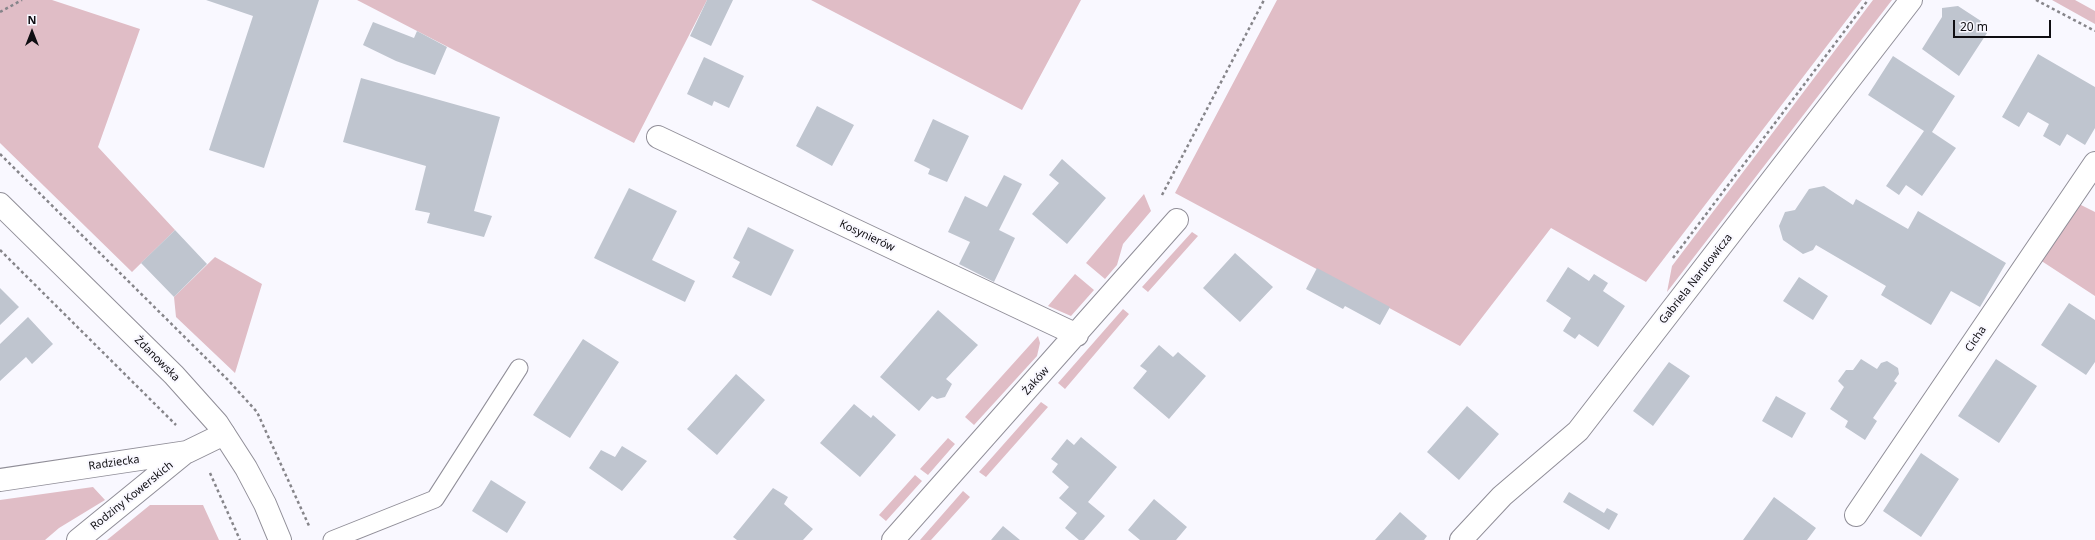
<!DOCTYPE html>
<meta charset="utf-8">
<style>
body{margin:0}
#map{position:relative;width:2095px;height:540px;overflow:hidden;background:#f9f8ff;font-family:"Noto Sans",sans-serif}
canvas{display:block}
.north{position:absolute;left:12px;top:12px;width:40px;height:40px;-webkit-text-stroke:3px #f9f8ff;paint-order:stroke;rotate:0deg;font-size:11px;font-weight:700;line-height:16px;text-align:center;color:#0f0e12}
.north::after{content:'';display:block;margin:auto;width:14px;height:18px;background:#0f0e12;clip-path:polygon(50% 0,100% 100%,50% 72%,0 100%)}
.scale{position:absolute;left:1953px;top:20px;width:98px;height:18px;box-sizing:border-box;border:2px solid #0f0e12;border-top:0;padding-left:5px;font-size:12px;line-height:14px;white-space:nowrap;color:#0f0e12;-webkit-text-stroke:3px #f9f8ff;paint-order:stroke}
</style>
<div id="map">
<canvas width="2095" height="540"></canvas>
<div class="north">N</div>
<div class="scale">20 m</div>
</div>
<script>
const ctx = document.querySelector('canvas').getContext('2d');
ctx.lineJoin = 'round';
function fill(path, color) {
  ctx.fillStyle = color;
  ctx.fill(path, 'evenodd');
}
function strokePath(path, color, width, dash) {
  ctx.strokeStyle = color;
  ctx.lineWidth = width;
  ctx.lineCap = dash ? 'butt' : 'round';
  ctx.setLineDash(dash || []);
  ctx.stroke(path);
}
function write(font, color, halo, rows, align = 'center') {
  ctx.font = font + ' "Noto Sans",sans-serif';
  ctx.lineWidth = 4;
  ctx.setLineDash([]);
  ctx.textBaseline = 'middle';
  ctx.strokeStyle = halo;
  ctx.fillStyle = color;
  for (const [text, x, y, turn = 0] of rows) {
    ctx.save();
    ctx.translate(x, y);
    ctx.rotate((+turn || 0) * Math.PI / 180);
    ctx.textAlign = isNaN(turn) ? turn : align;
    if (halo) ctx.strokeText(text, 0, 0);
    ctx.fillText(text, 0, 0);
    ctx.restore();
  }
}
const green = new Path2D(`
 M 0,0 L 52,0 L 140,29 L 98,147 L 175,230 L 132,272 L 0,143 Z
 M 357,0 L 707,0 L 634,143 Z
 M 811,0 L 1081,0 L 1022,110 Z
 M 1277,0 L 1862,0 L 1646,282 L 1551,228 L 1460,346 L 1175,193 Z
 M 1873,0 L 1892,0 L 1667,292 L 1672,266 Z
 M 2052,0 L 2075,0 L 2095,11 L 2095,24 Z
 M 1144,194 L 1151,211 L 1123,244 L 1117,265 L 1105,279 L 1086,263 Z
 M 2079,204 L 2095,212 L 2095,296 L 2040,260 Z
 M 1192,232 L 1198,236 L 1148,292 L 1142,287 Z
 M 215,257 L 262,284 L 235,373 L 176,317 L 174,297 Z
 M 1075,274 L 1094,290 L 1071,316 L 1048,306 Z
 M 1123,309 L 1129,314 L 1065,389 L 1058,383 Z
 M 1038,336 L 1040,343 L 1037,356 L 974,425 L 965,417 Z
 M 1041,402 L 1048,407 L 986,477 L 979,472 Z
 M 948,438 L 955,444 L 928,475 L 920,469 Z
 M 915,475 L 922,481 L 886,521 L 879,515 Z
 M 93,487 L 105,500 L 59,528 L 45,540 L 0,540 L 0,500 Z
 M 963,491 L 970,497 L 931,540 L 920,540 Z
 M 150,505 L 203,505 L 219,540 L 107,540 Z`);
const building = new Path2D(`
 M 206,0 L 319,0 L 264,168 L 209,150 L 253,16 Z
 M 707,0 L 733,0 L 711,46 L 690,36 Z
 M 1958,6 L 1981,21 L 1977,27 L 1987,33 L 1959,76 L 1922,49 L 1942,17 L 1942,8 Z
 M 373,22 L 414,38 L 417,31 L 447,47 L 435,75 L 396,61 L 363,45 Z
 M 2038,54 L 2095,87 L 2095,128 L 2085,145 L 2067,134 L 2060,146 L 2043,136 L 2049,124 L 2028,112 L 2019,127 L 2002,117 Z
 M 1893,56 L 1955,96 L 1932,132 L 1956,148 L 1922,196 L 1906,185 L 1899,195 L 1886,186 L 1924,131 L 1868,95 Z
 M 704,57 L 744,76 L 729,108 L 714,101 L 712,106 L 687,94 Z
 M 361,78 L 500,117 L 474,211 L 492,216 L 484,237 L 427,223 L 430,213 L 415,210 L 426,166 L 343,142 Z
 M 817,106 L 854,125 L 832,166 L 796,146 Z
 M 933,119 L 969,136 L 947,182 L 928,174 L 930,169 L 914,161 Z
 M 1062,159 L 1106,198 L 1067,244 L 1032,214 L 1059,183 L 1049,175 Z
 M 1004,175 L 1022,184 L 999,230 L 1015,238 L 994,282 L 959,264 L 970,242 L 948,232 L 965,196 L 987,207 Z
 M 1824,186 L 1853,205 L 1856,199 L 1908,229 L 1918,211 L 2006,263 L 1980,307 L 1951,291 L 1931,325 L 1881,295 L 1886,286 L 1816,245 L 1813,250 L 1803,254 L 1783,240 L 1779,226 L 1785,212 L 1795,210 L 1809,189 Z
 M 629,188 L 677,211 L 652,260 L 695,281 L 685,302 L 594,258 Z
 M 748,227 L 794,250 L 771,296 L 732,277 L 740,262 L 733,258 Z
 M 175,230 L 207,264 L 174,297 L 141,263 Z
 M 1235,253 L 1273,287 L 1240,322 L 1203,288 Z
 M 1568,267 L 1589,281 L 1594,274 L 1608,283 L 1603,291 L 1625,306 L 1598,347 L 1579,334 L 1575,339 L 1563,331 L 1571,318 L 1546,301 Z
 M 1317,268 L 1390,307 L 1380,325 L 1345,306 L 1343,309 L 1306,289 Z
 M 1799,277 L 1828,296 L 1813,320 L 1783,301 Z
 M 0,288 L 19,307 L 0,325 Z
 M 2069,303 L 2095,320 L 2095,362 L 2086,375 L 2041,345 Z
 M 938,310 L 978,345 L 946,379 L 952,384 L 945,397 L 937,399 L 932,396 L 919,411 L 880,377 Z
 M 28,317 L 53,344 L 32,364 L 26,357 L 0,381 L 0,344 Z
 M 583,339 L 619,362 L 570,438 L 533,415 Z
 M 1159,345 L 1173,357 L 1178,352 L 1206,376 L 1169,419 L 1133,388 L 1147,371 L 1140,366 Z
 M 1861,359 L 1877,369 L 1881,363 L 1887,361 L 1898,368 L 1899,374 L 1894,381 L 1897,383 L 1873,418 L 1877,421 L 1865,440 L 1845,427 L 1848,421 L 1830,409 L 1844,387 L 1838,381 L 1846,370 L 1853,370 Z
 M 1996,359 L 2037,386 L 1999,443 L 1958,416 Z
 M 1669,362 L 1690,376 L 1653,426 L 1633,411 Z
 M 736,374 L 765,400 L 717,455 L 687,429 Z
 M 1776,396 L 1806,413 L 1792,438 L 1762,421 Z
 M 854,404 L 871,418 L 873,415 L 896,435 L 860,477 L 820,443 Z
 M 1467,406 L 1499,434 L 1459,480 L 1427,452 Z
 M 1081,437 L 1117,467 L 1088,502 L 1105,516 L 1084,540 L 1079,540 L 1065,528 L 1077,513 L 1059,498 L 1069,487 L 1052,472 L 1058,464 L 1051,459 L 1067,439 L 1074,445 Z
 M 622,446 L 647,461 L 622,491 L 589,468 L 601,450 L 615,457 Z
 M 1921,453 L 1959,479 L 1921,537 L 1883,511 Z
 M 491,480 L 526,502 L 507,533 L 472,511 Z
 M 773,488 L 788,497 L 784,504 L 813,529 L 803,540 L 737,540 L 733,537 Z
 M 1569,492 L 1604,513 L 1607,508 L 1618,514 L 1609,530 L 1563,502 Z
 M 1774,497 L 1816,528 L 1807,540 L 1743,540 Z
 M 1154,499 L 1187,527 L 1176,540 L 1140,540 L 1128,530 Z
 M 1400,512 L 1427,536 L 1424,540 L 1375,540 Z
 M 1003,526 L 1020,540 L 991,540 Z`);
const path = new Path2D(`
 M 2036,0 L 2095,31
 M 0,12 L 22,0
 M 0,154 L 228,380 L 257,412 L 310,528
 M 1162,195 L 1264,0
 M 0,250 L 176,425
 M 1673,258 L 1868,0
 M 210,473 L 240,540`);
const service = new Path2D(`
 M 332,540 L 435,499 L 519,368`);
const minor = new Path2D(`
 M 658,137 L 1077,335
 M 0,480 L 187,452 L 224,434
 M 1856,515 L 2095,163
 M 78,540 L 186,452
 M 893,540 L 1177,220
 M 1461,540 L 1502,496 L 1578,431 L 1911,0`);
const tertiary = new Path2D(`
 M 0,204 L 174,375 L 217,423 L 246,468 L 265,504 L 280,540`);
const streetNames = [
 ["Kosynierów",867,236,25],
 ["Gabriela Narutowicza",1696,279,-52],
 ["Cicha",1976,339,-56],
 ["Żdanowska",157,359,45],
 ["Żaków",1036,381,-48],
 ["Radziecka",114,463,-8],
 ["Rodziny Kowerskich",132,496,-39]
];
fill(green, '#e0bdc6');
fill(building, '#bfc5cf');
strokePath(service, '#908e98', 19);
strokePath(minor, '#908e98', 24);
strokePath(tertiary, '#908e98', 24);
strokePath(path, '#86858a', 2.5, [3, 3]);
strokePath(service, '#fff', 17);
strokePath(minor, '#fff', 22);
strokePath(tertiary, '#fff', 22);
write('11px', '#0f0e12', '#f9f8ff', streetNames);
</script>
